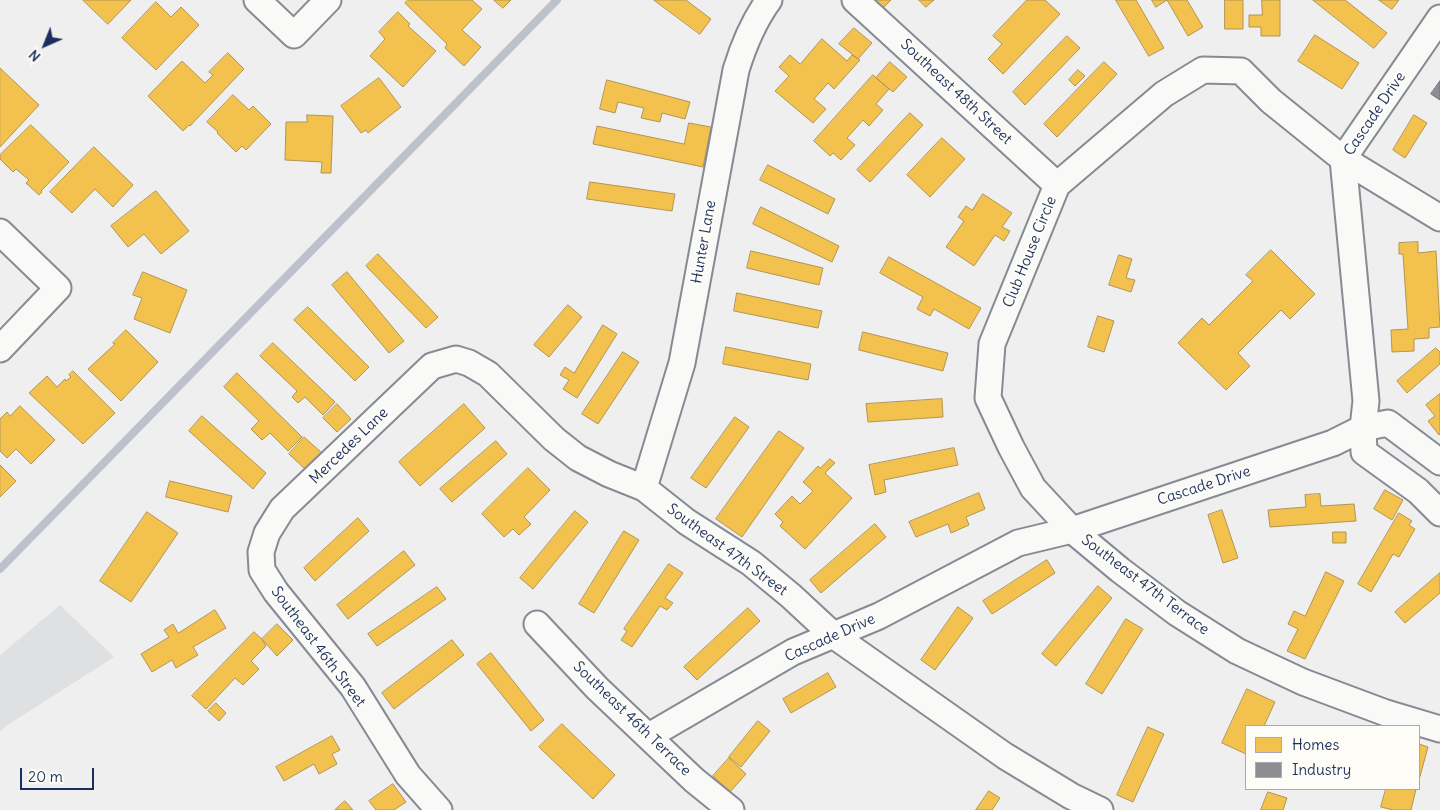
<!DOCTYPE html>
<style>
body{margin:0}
#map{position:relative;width:1440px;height:810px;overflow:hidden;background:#efefef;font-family:Delius,sans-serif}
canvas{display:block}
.legend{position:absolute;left:1245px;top:725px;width:175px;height:65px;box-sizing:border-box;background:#fdfcf7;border:1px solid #a3aaba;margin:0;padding:6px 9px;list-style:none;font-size:15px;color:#1b2f5e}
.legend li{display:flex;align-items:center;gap:10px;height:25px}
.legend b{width:25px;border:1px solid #a3aaba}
.north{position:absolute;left:20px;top:20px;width:50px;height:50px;-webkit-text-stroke:4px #fdfcf7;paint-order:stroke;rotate:224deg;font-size:14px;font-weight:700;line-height:20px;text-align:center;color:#1b2f5e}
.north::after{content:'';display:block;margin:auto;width:18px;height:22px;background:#1b2f5e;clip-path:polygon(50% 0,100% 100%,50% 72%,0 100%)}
.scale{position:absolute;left:20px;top:768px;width:74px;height:22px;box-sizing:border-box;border:2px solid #1b2f5e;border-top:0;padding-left:6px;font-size:15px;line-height:18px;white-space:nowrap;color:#1b2f5e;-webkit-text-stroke:4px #fdfcf7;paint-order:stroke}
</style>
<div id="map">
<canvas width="1440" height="810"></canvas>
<ul class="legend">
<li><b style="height:14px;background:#f2c14e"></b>Homes</li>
<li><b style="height:14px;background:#8d8d92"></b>Industry</li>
</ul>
<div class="north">N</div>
<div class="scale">20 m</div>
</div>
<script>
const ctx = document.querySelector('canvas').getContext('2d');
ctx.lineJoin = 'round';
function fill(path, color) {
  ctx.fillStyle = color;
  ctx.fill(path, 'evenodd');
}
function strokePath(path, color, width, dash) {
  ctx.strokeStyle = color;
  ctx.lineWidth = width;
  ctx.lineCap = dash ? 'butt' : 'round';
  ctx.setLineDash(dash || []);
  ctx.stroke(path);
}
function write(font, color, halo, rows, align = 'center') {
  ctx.font = font + ' Delius,sans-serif';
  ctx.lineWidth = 5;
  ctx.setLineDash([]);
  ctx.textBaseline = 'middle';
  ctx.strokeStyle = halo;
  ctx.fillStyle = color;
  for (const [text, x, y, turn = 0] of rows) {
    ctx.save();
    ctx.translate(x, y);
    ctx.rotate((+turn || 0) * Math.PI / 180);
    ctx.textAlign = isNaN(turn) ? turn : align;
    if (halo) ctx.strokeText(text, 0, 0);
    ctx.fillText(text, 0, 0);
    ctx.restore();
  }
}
const green = new Path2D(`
 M 60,605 L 114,657 L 6,726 L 0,732 L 0,655 Z`);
const homes = new Path2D(`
 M 83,0 L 131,0 L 108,24 Z
 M 408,0 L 472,0 L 482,9 L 462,30 L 481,47 L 464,66 L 445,48 L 447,44 L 405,3 Z
 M 494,0 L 511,0 L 503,8 Z
 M 654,0 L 686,0 L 711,19 L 700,34 Z
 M 875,0 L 891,0 L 883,8 Z
 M 919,0 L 934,0 L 926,7 Z
 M 1027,0 L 1045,0 L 1060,14 L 1003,74 L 988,59 L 1002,44 L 993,36 Z
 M 1116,0 L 1136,0 L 1164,48 L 1149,56 Z
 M 1152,0 L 1187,0 L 1203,27 L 1188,36 L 1167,0 L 1156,7 Z
 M 1225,0 L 1243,0 L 1243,29 L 1225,29 Z
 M 1262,0 L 1280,0 L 1280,36 L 1261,36 L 1261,27 L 1249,27 L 1249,15 L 1262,15 Z
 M 1313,0 L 1345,0 L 1387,33 L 1374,48 Z
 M 1379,0 L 1399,0 L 1392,9 Z
 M 156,2 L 171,17 L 181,7 L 199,25 L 156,70 L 122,38 Z
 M 398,12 L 410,24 L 408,26 L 436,51 L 403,87 L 370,56 L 385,39 L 379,32 Z
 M 854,28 L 872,43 L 858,59 L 839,44 Z
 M 1315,35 L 1359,63 L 1342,89 L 1298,61 Z
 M 1067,36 L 1080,48 L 1025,105 L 1013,92 Z
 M 822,39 L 847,61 L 852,55 L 860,60 L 834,89 L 828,83 L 814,99 L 826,109 L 813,123 L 775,91 L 789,76 L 779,67 L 790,55 L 800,64 Z
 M 228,53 L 244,69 L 190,126 L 189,125 L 183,131 L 148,96 L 182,61 L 205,83 L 213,75 L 209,72 Z
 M 890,62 L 907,77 L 893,92 L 876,78 Z
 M 1104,62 L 1117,74 L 1057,137 L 1044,124 Z
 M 0,68 L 39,105 L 0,147 Z
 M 1078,70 L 1085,76 L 1075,86 L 1069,80 Z
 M 873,75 L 889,89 L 876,104 L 883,110 L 869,126 L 863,120 L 847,138 L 855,145 L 841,160 L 833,153 L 830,156 L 814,141 Z
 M 379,78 L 401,107 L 368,133 L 366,130 L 361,133 L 341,106 Z
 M 607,80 L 690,102 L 685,119 L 662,113 L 660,122 L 641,118 L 644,108 L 618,102 L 615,113 L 600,109 Z
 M 233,95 L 249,110 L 253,106 L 271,124 L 246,150 L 242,146 L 236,152 L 217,133 L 218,132 L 207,122 Z
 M 910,113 L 923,125 L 870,182 L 857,170 Z
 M 307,115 L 333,116 L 331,173 L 321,173 L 322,162 L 285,160 L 286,122 L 307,122 Z
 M 1414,115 L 1427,123 L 1405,158 L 1393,150 Z
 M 689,123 L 711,127 L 703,167 L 593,144 L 597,126 L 684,144 Z
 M 31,125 L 69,162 L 41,191 L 42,192 L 39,195 L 26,183 L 29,180 L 16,169 L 13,172 L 0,159 L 0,155 Z
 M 942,138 L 965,159 L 930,197 L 907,175 Z
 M 94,147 L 133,185 L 113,207 L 95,189 L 72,213 L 50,192 Z
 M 768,165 L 835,199 L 828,214 L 760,180 Z
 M 590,182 L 675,194 L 672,211 L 587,199 Z
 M 156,191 L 189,231 L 161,254 L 144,234 L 128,247 L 111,226 Z
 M 983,194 L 1012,213 L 1002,227 L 1010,231 L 1004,241 L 995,235 L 974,266 L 946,247 L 964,221 L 958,217 L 966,206 L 972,210 Z
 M 761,207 L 839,246 L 832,262 L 753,224 Z
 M 1418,242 L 1418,253 L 1436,251 L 1440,327 L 1429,328 L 1429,338 L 1414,339 L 1414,351 L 1392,352 L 1391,330 L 1408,329 L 1403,254 L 1399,254 L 1399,243 Z
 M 1271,250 L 1315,294 L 1290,319 L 1281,310 L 1238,353 L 1250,366 L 1226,390 L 1178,343 L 1202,318 L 1209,325 L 1253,281 L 1246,275 Z
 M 751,251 L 823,268 L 819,285 L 747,268 Z
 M 378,254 L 438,317 L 426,328 L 366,266 Z
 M 1119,255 L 1132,259 L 1126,278 L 1135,280 L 1131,292 L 1109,285 Z
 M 889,257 L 981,308 L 969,329 L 934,309 L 930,316 L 917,309 L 923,297 L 880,273 Z
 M 143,272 L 187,290 L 170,333 L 134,319 L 142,298 L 133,295 Z
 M 347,272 L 404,341 L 389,353 L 332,285 Z
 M 737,293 L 822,311 L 818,328 L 734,311 Z
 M 568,305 L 582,317 L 549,357 L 534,345 Z
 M 308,307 L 369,367 L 355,381 L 294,320 Z
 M 1098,316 L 1114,321 L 1104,352 L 1088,347 Z
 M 603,325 L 617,334 L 577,398 L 563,389 L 569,380 L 560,375 L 565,367 L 574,373 Z
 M 126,330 L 158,362 L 121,401 L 88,369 L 115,344 L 113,343 Z
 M 863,332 L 948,353 L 943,371 L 859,350 Z
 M 273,343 L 335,402 L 323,415 L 305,397 L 298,403 L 292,397 L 297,391 L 260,356 Z
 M 726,347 L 811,364 L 808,380 L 723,364 Z
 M 1436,348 L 1440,352 L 1440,364 L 1407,393 L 1397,381 Z
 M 623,352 L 639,362 L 598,424 L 582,414 Z
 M 73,371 L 115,413 L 83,444 L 29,393 L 47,376 L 57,387 L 65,379 L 66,381 L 71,377 L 69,375 Z
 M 237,373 L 302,437 L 288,451 L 270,433 L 262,440 L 251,429 L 259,421 L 224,387 Z
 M 1440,394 L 1440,434 L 1439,435 L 1428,421 L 1435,416 L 1426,405 Z
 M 942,399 L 943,417 L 868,422 L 866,404 Z
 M 337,404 L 351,419 L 337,432 L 323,418 Z
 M 464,404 L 485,428 L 420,486 L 399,462 Z
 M 20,406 L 55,440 L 31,464 L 16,449 L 7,458 L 0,451 L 0,419 L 7,412 L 10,416 Z
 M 202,416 L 266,473 L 253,489 L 189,431 Z
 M 735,417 L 749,427 L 706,488 L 691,478 Z
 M 779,431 L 804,448 L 742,537 L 716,519 Z
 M 304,437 L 322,453 L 306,470 L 289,454 Z
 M 496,441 L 507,454 L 452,502 L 440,489 Z
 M 954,448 L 958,465 L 884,480 L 886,492 L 875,495 L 869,465 Z
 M 830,459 L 835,463 L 825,473 L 852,498 L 805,549 L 780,526 L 783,522 L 775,514 L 792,496 L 800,504 L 813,491 L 803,482 L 818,466 L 820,468 Z
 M 0,465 L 16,481 L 0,497 Z
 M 528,468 L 550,490 L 524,517 L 531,524 L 519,535 L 513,529 L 504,537 L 482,514 Z
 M 170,481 L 232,496 L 228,512 L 166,497 Z
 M 1385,490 L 1403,500 L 1392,520 L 1374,509 Z
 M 979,493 L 985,509 L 966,517 L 969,525 L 951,533 L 948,524 L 916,537 L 909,522 Z
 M 1320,494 L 1321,506 L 1354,504 L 1356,521 L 1270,527 L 1268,510 L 1306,507 L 1305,495 Z
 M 1222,510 L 1238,558 L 1223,563 L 1208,515 Z
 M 575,511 L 588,522 L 533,589 L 520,578 Z
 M 147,512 L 178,533 L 131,602 L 100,581 Z
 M 1399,513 L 1412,521 L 1409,525 L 1415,529 L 1399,557 L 1393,554 L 1371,592 L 1358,584 Z
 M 358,518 L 369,531 L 315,581 L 304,568 Z
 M 875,524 L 886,537 L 821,593 L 810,580 Z
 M 624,531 L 639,540 L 594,613 L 579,604 Z
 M 1333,532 L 1346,532 L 1346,543 L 1333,543 Z
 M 404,551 L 415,565 L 348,619 L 337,605 Z
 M 1047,560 L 1055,573 L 992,614 L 983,601 Z
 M 669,564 L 683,573 L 665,598 L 673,603 L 667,610 L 660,606 L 632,647 L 621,640 L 627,631 L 624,629 Z
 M 1326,572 L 1344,581 L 1305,659 L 1287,651 L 1298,629 L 1288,624 L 1294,611 L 1305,616 Z
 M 1440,573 L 1440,593 L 1405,623 L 1395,612 Z
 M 1098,586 L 1112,598 L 1056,666 L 1042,654 Z
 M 437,587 L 446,599 L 377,646 L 368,634 Z
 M 958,607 L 973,618 L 935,670 L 921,660 Z
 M 748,608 L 760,621 L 697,680 L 684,667 Z
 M 215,610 L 226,628 L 193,647 L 198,655 L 176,668 L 172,660 L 152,672 L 141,654 L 169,637 L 164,630 L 173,624 L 178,633 Z
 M 1126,619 L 1143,629 L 1102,694 L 1086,684 Z
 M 277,624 L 293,640 L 277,656 L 262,639 Z
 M 254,632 L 262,639 L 266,646 L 251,661 L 259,669 L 243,685 L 235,678 L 206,709 L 192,696 Z
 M 452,640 L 464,655 L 394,709 L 382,693 Z
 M 491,653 L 544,720 L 531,731 L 477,664 Z
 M 828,673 L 836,687 L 791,713 L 783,699 Z
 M 1247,689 L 1275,702 L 1264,726 L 1246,726 L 1246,754 L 1222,743 Z
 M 216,703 L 226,713 L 219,721 L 208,711 Z
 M 758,721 L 770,731 L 741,767 L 729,757 Z
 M 562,724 L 615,775 L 593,799 L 539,747 Z
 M 1148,727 L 1164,734 L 1133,802 L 1117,795 Z
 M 332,736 L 340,750 L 332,754 L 337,764 L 319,774 L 314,764 L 284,781 L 276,767 Z
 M 1419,744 L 1428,747 L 1419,780 Z
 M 729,758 L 746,774 L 730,792 L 713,776 Z
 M 393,784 L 406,802 L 394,810 L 376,810 L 369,801 Z
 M 1386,789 L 1416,789 L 1411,810 L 1393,810 L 1381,807 Z
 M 989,791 L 1000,798 L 992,810 L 976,810 Z
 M 1268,792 L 1287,798 L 1283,810 L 1261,810 Z
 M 345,801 L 353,810 L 335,810 Z`);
const industry = new Path2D(`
 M 1440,81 L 1440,100 L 1431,94 Z`);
const stream = new Path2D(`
 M 0,569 L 557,0`);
const street = new Path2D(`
 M 257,0 L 294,35 L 328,0
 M 855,0 L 1057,185
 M 1440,18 L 1343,159 L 1366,401 L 1363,428 L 1364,452 L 1418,491 L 1440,513
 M 1440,218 L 1343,159 L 1271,101 L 1241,71 L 1203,70 L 1164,94 L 1057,185 L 992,344 L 988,398 L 1011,447 L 1033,488 L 1072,530 L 1120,570 L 1177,613 L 1237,651 L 1303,682 L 1386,713 L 1440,729
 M 0,232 L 58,288 L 0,349
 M 644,488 L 682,363 L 736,70 C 744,44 753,22 769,0
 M 537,624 L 597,688 L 694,780 L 731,810
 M 649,736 L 793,652 L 879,616 L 1018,543 L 1072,530 L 1333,443 L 1363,428 L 1388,423 L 1440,462
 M 439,810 L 408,775 L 353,687 L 276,592 L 262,570 L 261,552 L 267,533 L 282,509 L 432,366 L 456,359 L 469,363 L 488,374 L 554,439 L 578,458 L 609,474 L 644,488 L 687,522 L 751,563 L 791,596 L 833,635 L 941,711 L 1005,756 L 1071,796 L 1100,810`);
const streetNames = [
 ["Southeast 48th Street",956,92,43],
 ["Cascade Drive",1375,114,-56],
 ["Hunter Lane",704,242,-80],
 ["Club House Circle",1030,252,-68],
 ["Mercedes Lane",349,446,-44],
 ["Cascade Drive",1204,486,-18],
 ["Southeast 47th Street",727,550,36],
 ["Southeast 47th Terrace",1145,585,37],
 ["Cascade Drive",830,638,-24],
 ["Southeast 46th Street",318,647,53],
 ["Southeast 46th Terrace",632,719,44]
];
fill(green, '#dee0e2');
fill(homes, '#f2c14e');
strokePath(homes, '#b29553', 1);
fill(industry, '#8d8d92');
strokePath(industry, '#6b7182', 1);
strokePath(stream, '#bdc1cc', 8);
strokePath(street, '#868a93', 29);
strokePath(street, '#f9f9f8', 25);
write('15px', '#1b2f5e', '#fdfcf7', streetNames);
</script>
